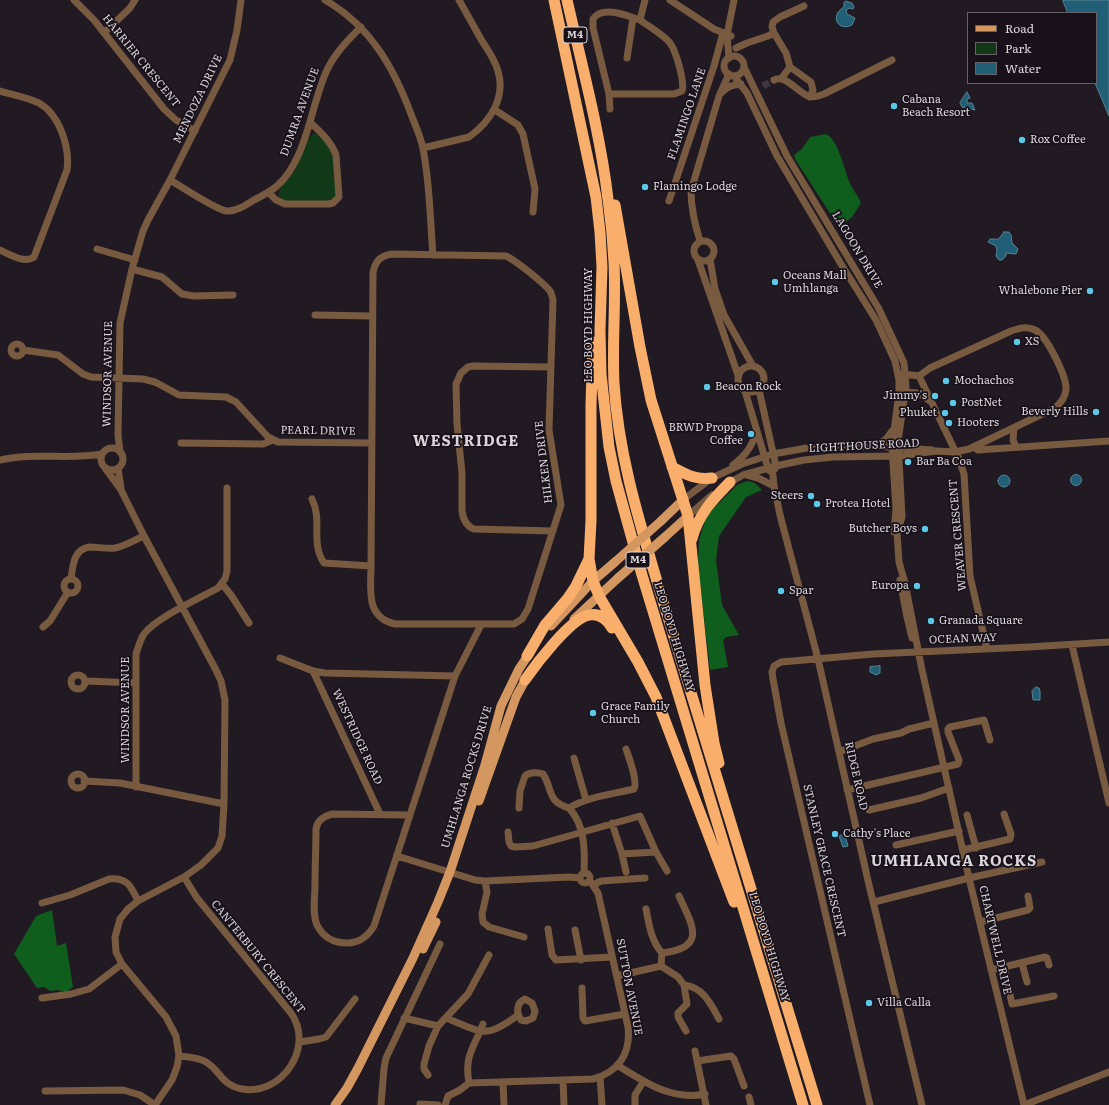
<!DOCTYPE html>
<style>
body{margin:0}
#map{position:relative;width:1109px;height:1105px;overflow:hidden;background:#211a23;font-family:Literata,serif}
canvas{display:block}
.legend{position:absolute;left:967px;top:12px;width:130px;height:72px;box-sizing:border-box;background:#181119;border:1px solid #666067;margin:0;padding:5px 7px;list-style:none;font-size:12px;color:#dbd6dc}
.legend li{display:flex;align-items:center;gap:8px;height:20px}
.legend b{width:20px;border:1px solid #666067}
</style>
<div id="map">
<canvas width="1109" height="1105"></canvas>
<ul class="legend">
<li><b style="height:5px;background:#d4975f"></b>Road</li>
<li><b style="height:11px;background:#123917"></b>Park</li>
<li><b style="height:11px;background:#205f76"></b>Water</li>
</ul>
</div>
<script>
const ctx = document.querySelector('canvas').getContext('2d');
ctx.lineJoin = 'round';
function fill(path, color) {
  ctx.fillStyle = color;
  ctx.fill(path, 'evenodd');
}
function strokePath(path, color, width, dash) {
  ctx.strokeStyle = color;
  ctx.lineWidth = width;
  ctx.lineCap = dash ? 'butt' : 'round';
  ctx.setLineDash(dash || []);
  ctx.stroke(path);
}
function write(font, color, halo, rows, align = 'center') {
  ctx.font = font + ' Literata,serif';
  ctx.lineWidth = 3.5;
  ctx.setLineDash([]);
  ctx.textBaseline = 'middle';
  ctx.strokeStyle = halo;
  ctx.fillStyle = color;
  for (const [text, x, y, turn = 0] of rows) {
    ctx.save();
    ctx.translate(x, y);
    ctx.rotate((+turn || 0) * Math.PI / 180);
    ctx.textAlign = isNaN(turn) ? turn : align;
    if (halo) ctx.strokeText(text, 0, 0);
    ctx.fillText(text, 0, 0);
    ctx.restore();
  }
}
const green = new Path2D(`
 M 315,133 L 323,139 L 331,150 L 333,154 L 337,193 L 333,201 L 287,202 L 283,200 L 279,197 C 277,186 291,178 296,168 C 301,158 305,136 315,133 Z`);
const forest = new Path2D(`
 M 826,134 C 838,139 844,169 849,181 C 852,189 858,195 861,203 L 852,217 L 839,227 L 795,159 L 794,155 L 802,149 L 810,137 Z
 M 747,481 L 755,483 L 762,490 L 746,497 L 719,536 L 716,560 L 722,605 L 739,635 L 726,637 L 723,640 L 728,667 L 710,670 L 698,566 L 699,540 L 705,521 L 711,511 L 737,485 Z
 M 52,910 L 57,946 L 66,943 L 73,987 L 66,992 L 57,990 L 51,991 L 44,987 L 37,988 L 14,954 L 36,916 Z`);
const water = new Path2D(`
 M 1063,0 L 1109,0 L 1109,116 L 1095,83 L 1096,83 L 1096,13 L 1068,13 Z
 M 846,1 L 852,3 L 854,7 L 853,9 L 849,8 L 846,11 L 847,14 L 855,18 L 852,25 C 838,32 829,16 844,7 L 844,3 Z
 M 967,92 L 970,98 L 967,99 L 967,103 L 972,103 L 975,110 L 962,107 L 960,103 Z
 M 1004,232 L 1009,232 L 1011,235 L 1012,243 L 1018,249 L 1016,254 L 1006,253 L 1006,256 L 1002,260 L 999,260 L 996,256 L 997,251 L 996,246 L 988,242 L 990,239 C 1001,239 997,241 1004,232 Z
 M1070.5 480a5.5 5.5 0 1 1 11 0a5.5 5.5 0 1 1-11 0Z
 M998 481a6 6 0 1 1 12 0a6 6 0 1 1-12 0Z
 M 880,666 L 880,673 L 876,675 L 870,672 L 870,667 Z
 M 1036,687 L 1039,688 L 1040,691 L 1040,700 L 1033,700 L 1032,691 Z
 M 845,835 L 848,846 L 843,847 L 839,836 Z`);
const minorTunnel = new Path2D(`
 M 763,86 L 774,80`);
const minor = new Path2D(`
 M 74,0 L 94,20 L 164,109 L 176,120 L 195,131
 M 325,0 C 370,26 393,66 411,114 C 415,125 421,137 423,149 C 430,183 430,220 433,255
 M 670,0 L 714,29 L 731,36
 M 104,33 L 130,8 L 135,0
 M 774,33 L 772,27 L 773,22 L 780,17 L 804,6
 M 736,48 L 747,43 L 768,36 L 774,33 L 786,53 L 790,67 L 811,82 L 813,90 L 810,97 C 798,93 786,74 774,80
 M724 66a10 10 0 1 1 20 0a10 10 0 1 1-20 0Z
 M 627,58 L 633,18
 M 729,58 L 727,35 L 734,0
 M 744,67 L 787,156 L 879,309 L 904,363 L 906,387 L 898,441 L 902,517 L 897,533 L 899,562 L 905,583 L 922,670 L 969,878 L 1024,1105
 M 734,76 L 747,93 L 777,156 L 841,264 L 876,320 L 895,361 L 899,380 L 899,393 L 892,446 L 896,509 L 894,532
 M 781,79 L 790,67
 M 0,91 C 13,95 27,97 39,103 C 60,115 70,148 67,170 L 34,257 C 25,264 9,254 0,250
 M 609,94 L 674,94 L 682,91 C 685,82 676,51 670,43 C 664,35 648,26 640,20 L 645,0
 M 720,94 C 727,87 731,85 741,84
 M 810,97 L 818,96 L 824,94 L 892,60
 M 610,109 L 609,94 L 593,28 L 593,19 C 603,5 628,16 640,20
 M 495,110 L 518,125 L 523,134 L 535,189 L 533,212
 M 423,148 L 469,137 C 490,122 506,98 498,71 C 495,60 488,50 482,41 C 474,27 467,14 459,0
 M 170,180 C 182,187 215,209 226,211 C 236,212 246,205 254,200 C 262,196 270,192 277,186 C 307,160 311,104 327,70 C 335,53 348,40 361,27
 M 269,193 L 276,200 L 285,204 L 329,204 L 333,203 L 339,197 L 336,155 C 331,141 320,132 310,122
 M 669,201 L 714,66 L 723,33
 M694 251a10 10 0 1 1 20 0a10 10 0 1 1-20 0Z
 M 700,241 C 695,225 691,208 691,191 L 719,96 L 729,74
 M 97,249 L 135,260
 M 392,254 L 506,256 C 515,260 544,283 550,291 C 552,294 552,297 553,300 L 549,430 L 561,505 L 528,609 L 522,619 L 514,624 L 395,624 C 365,617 371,590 371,566 L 373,273 C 375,261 380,256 392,254 Z
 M 710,259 L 715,289 L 724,315 L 753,366
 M 698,260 L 738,375
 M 132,269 L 162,277 L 182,294 L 194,296 L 233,295
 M 315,315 L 372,316
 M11 350a6 6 0 1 1 12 0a6 6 0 1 1-12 0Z
 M 23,350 L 58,355 L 83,374 L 91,377 L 143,379 L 155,382 L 179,395 L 226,397 L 236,402 L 268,437 L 278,442 L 372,443
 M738 379a13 13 0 1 1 26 0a13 13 0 1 1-26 0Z
 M 550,367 L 473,366 L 468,367 L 461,373 L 456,384 L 457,424 L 462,473 L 462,511 C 463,519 466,526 474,529 L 553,531
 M 919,376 L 959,459 L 964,474 L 970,576 L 987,649
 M 759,390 L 776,466 L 775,469
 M 745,391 L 768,468 L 770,471
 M 901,393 C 917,392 916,391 930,401
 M 1014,428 L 1013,440 L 1016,447
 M 181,443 L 263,444 L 273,440
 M 875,445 C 883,443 888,438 892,431
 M 973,447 L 978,450 L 992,449 L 1109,441
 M101 459a11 11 0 1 1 22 0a11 11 0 1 1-22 0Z
 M 120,452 L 118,435 L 120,323 L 132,269 L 143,231 L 148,220 L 170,180 L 230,60 L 237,30 L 241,0
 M 0,460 C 34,452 68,460 102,454
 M 733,465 C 745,456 754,445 756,430
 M 105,468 L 121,490 L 144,536 L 216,670 L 221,681 L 225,700 L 224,804 L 222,836 L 218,848 L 201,865 L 184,877 L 138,901 L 128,909 L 120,919 L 115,937 L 116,952 L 122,964 L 166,1017 L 176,1036 L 179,1056 L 177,1067 L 172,1080 L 155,1105
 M 118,468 L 121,488
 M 747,475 L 758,478 L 774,486
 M 773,475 L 774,486 L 780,515 L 818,659 L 869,885 L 922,1105
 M 727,484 L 743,475 L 776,466 L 804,460 L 833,457 L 899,456 L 936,451 L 955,452 L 969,449 L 1055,408 C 1061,403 1065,398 1066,390 C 1067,377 1047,336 1035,330 C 1027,326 1020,328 1011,331 L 930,368 L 919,376 L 903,374
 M 312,499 C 323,522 310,542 324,563 L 371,566
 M 684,499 L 712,478 L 742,464 L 773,454 L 807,448 L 873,446 L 932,450
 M 688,516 L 712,495
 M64 586a7 7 0 1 1 14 0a7 7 0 1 1-14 0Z
 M 71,579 C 73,566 73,549 90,547 C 98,547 106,549 115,548 C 125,546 134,540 144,536
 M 900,580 L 907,617 L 912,638
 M 222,584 L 231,595 L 249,623
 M 43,627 L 50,621 L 68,592
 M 1072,645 L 1109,803
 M 280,658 L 313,671 L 325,673 L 455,676
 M 313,671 L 380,814
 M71 682a7 7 0 1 1 14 0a7 7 0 1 1-14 0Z
 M 85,681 L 136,683
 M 839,752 L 873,739 L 901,733 L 909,729 L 934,723
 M 574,758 L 586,800
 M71 781a7 7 0 1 1 14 0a7 7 0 1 1-14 0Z
 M 84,781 L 120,783 L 224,804
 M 136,787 L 136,654 C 138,648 140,640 144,634 C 156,618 198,599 218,588 L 225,579 L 227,571 L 227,488
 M 847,790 L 958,764 L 959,760 L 948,732 L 948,729 L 950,727 L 984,720 L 990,740
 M 519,808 L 520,791 L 525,776 C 529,772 538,772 543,774 C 553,789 546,801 569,808 C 586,797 614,794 634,789 C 638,781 629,758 626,749
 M 569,808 C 585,825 585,850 584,873
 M 869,810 L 921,798 L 949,788
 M 410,815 L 332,814 C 324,816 317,821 316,829 C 316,847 315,866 315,885 C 315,897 312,913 317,925 C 323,937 334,943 347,943 C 359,943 368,936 374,926 L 455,676 L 481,625
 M 967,815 L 976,848
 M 612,823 L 622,854 L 626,872
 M 508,832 L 509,842 L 511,846 L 515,847 L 533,846 L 640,816 L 656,852 L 667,871
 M 896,845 L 959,831
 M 963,850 L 1010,839 L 1011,834 L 1004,814
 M 622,854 L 656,852
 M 397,856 L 475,880 L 485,881 L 569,877 L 580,878
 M580 878a5 5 0 1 1 10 0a5 5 0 1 1-10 0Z
 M 485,881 L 487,892 L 482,914 L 483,922 L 489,927 L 524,937
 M 593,885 L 601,881 L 645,878
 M 874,902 L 969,878 L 1042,862
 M 42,903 L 70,895 L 109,879 C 127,877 131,886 138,901
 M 646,909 C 649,924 651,941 662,953 L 661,966
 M 980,922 L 1028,910 L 1030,908 L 1028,896
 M 548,929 L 552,955 L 556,960 L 612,957
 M 575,930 L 581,960
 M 662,953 C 707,948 693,926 679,896
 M 1022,963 L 1027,982
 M 1004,967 L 1012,1004 L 1054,996
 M 991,970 L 1045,957 L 1047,958 L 1049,965
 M 617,976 L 661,966 L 678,977 L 684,985 L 687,1004 L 678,1013 L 678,1017 L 686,1031
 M 684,985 C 703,987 711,1004 719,1019
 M 582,988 L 583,1018 L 585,1021 L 625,1014
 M 42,998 L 71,994 L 89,989 L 122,964
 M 525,999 L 532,1003 L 535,1011 L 533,1018 L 526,1021 L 521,1020 C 516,1013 516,1003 525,999 Z
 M 404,1018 L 438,1026
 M 446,1018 C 482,1032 485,1040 518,1015
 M 300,1042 L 319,1039 L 326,1037 L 355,999
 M 695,1051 L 706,1105
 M 179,1056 C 188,1057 198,1057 206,1062 C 220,1070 221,1085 242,1089 C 282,1096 315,1047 291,1013 L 197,898 L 184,877
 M 697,1061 L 731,1056 L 734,1059 L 744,1086
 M 617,1065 C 644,1082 672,1101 705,1094
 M 428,1075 L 424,1069 L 424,1064 L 429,1046 L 438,1026 L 468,994 L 489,955
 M 600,1077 L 602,1105
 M 563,1080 L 564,1105
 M 503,1082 L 504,1105
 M 469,1083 L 593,1079 C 619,1072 631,1053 628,1027 L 598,893 L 590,881
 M 469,1083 C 464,1055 474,1048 483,1024
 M 45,1091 L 123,1090 L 140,1095 L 155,1105
 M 749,1097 L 751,1105
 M 420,1104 L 438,1105
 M 381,1105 L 384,1068 L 386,1058 L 440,944
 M 445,1105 L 448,1096 L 460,1090 L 469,1083
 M 635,1105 L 635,1095 L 643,1082
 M 870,1105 L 781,723 L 773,679 L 772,672 L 774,666 L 781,662 L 873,654 L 1029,647 L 1109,642
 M 1024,1105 L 1109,1072`);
const major = new Path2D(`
 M 661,521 L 684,499
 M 665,537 L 688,516
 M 574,619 L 618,578
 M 551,626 L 593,581 L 615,562
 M 479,801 L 516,697 L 528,675
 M 423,949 L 436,922
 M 335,1105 L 347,1088 L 358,1068 L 413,958 L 438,902 L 450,872 L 485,765 L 501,706 L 519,669 L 531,651`);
const highway = new Path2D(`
 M 554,0 L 596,197 L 600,232 L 602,267 L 600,330 L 601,374 L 609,447 L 616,481 L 642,575 L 803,1105
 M 567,0 C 582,66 600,132 608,199 C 611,220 613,241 614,262 C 616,302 612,343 614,383 C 618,450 637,514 656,578 L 817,1105
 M 615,205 L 640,347 L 651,400 L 688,516 L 705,685 L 714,743 L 719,763
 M 593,342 L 591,405 L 591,521 L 589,559 L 593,581 L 599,596 L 638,662 L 656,697 L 734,902
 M 672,467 C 687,475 695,480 712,478
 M 692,539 C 698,515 713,499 730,482
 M 527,656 L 545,625 L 568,598 L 576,586 L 589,559
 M 525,680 C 536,664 571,618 589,615 C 600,613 607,619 612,628`);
const majorBridge = new Path2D(`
 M 615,562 L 661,521
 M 618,578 L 665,537`);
const markers = [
 [894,106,4,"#5cc7e8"],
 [1022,140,4,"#5cc7e8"],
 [645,187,4,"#5cc7e8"],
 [775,282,4,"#5cc7e8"],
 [1090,291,4,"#5cc7e8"],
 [1017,342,4,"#5cc7e8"],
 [946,381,4,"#5cc7e8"],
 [707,387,4,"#5cc7e8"],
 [935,396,4,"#5cc7e8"],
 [953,403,4,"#5cc7e8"],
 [1096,412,4,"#5cc7e8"],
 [945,413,4,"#5cc7e8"],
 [949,423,4,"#5cc7e8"],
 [751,434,4,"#5cc7e8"],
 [908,462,4,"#5cc7e8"],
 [811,496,4,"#5cc7e8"],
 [817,504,4,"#5cc7e8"],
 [925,529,4,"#5cc7e8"],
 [917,586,4,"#5cc7e8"],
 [781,591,4,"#5cc7e8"],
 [931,621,4,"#5cc7e8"],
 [593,713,4,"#5cc7e8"],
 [835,834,4,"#5cc7e8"],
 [869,1003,4,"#5cc7e8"]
];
const shields = [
 [575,35,24],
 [638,560,24]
];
const shieldNames = [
 ["M4",575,35],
 ["M4",638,560]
];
const streetNames = [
 ["HARRIER CRESCENT",141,61,51],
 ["MENDOZA DRIVE",198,99,-64],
 ["DUMRA AVENUE",300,112,-70],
 ["FLAMINGO LANE",687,114,-71],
 ["LAGOON DRIVE",857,250,59],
 ["LEO BOYD HIGHWAY",589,325,-90],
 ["WINDSOR AVENUE",108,374,-89],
 ["PEARL DRIVE",318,431,1],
 ["LIGHTHOUSE ROAD",864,446,-3],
 ["HILKEN DRIVE",544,462,-97],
 ["WEAVER CRESCENT",958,535,-95],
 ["LEO BOYD HIGHWAY",674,637,73],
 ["OCEAN WAY",963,639,-2],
 ["WINDSOR AVENUE",126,710,-90],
 ["WESTRIDGE ROAD",357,737,65],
 ["RIDGE ROAD",856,776,77],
 ["UMHLANGA ROCKS DRIVE",467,777,-73],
 ["STANLEY GRACE CRESCENT",824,861,77],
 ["CHARTWELL DRIVE",995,940,77],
 ["LEO BOYD HIGHWAY",769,947,73],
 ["CANTERBURY CRESCENT",258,957,51],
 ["SUTTON AVENUE",629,987,79]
];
const poiNames = [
 ["Cabana",902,100],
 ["Beach Resort",902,113],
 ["Rox Coffee",1030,140],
 ["Flamingo Lodge",653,187],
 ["Oceans Mall",783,276],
 ["Umhlanga",783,289],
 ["Whalebone Pier",1082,291,"right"],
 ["XS",1025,342],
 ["Mochachos",954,381],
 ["Beacon Rock",715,387],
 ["Jimmy's",927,396,"right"],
 ["PostNet",961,403],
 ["Beverly Hills",1088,412,"right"],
 ["Phuket",937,413,"right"],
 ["Hooters",957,423],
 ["BRWD Proppa",743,428,"right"],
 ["Coffee",743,441,"right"],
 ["Bar Ba Coa",916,462],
 ["Steers",803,496,"right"],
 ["Protea Hotel",825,504],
 ["Butcher Boys",917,529,"right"],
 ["Europa",909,586,"right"],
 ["Spar",789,591],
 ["Granada Square",939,621],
 ["Grace Family",601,707],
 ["Church",601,720],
 ["Cathy's Place",843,834],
 ["Villa Calla",877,1003]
];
const districtNames = [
 ["WESTRIDGE",466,442],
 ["UMHLANGA ROCKS",954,862]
];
fill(green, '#123917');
fill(forest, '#0f5e1e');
fill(water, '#205f76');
strokePath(water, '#588395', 1);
strokePath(minorTunnel, '#3d363f', 7, [7, 3.5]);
strokePath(minor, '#785a40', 7);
strokePath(major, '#d4975f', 9);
strokePath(highway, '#f9af6b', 11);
strokePath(majorBridge, '#d4975f', 9);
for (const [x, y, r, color] of markers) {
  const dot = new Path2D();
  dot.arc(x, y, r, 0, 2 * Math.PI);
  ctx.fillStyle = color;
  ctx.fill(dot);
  strokePath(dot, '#181119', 1.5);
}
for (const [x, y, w] of shields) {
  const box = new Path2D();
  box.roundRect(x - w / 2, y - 8, w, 16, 3);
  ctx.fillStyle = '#181119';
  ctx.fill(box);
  strokePath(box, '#dbd6dc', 1);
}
write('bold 10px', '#dbd6dc', null, shieldNames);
write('11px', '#dbd6dc', '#181119', streetNames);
write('11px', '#dbd6dc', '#181119', poiNames, 'left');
ctx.letterSpacing = '1px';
write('bold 15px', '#dbd6dc', '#181119', districtNames);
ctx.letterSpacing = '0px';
</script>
